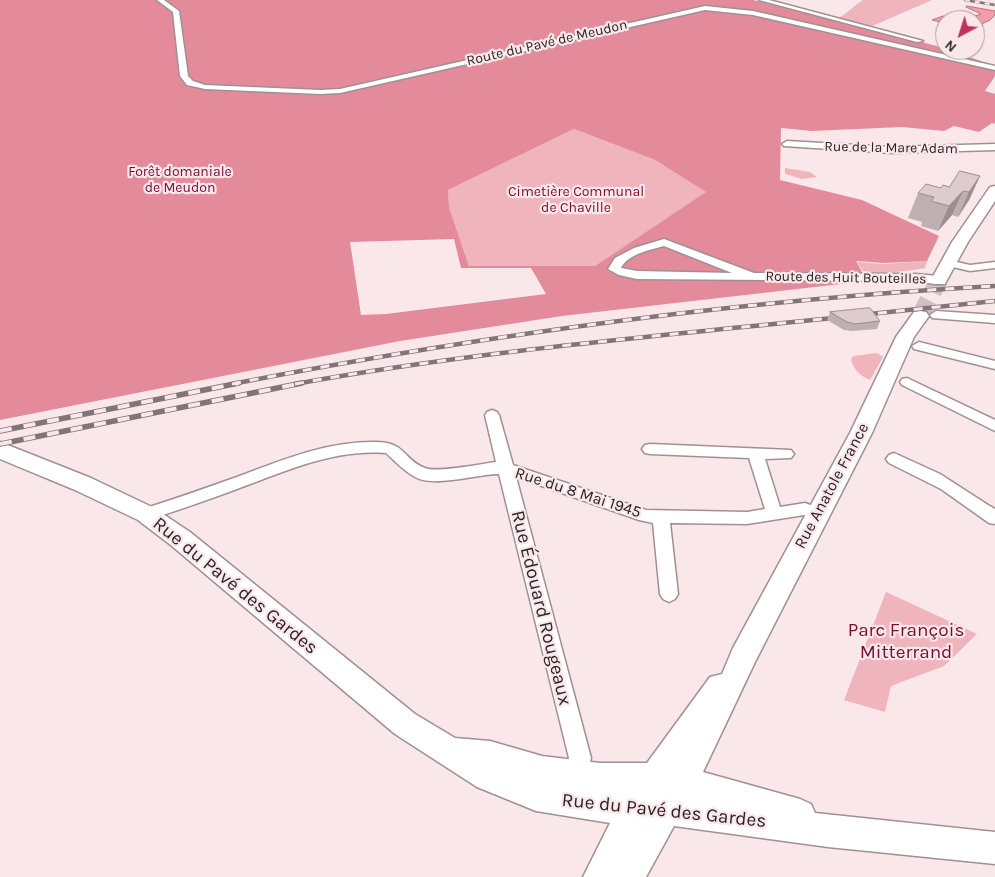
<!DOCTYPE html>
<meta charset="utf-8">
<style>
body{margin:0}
#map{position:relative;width:995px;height:877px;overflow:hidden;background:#fae7ea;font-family:Karla,sans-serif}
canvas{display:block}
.north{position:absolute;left:935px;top:10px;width:50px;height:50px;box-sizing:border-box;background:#fae7ea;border:1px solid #a7999b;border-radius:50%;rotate:220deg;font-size:14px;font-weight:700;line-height:20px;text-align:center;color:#2b2425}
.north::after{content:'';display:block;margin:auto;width:18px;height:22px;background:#c13259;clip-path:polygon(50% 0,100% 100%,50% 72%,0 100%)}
</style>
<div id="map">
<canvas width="995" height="877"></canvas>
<div class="north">N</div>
</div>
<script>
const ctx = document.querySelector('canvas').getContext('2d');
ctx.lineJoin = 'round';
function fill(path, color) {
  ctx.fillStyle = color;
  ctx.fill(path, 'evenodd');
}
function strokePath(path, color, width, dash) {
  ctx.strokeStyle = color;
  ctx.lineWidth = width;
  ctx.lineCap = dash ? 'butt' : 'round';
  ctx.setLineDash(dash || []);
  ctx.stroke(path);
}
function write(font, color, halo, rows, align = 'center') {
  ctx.font = font + ' Karla,sans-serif';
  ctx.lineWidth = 4.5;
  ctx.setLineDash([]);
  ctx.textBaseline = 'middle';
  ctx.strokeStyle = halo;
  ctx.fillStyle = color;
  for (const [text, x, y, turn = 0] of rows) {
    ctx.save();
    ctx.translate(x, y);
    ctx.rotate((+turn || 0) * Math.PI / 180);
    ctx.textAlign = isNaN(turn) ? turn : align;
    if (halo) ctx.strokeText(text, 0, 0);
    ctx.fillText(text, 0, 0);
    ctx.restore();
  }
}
const green = new Path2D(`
 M 863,0 L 932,0 L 870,27 L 835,19 C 844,17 854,5 863,0 Z
 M 574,129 L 655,160 L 707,192 L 595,266 L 469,266 L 449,207 L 448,190 Z
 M 785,168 L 810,172 L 817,177 L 802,179 L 785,174 Z
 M 927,261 L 925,268 C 905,272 884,273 864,273 L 857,262 L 883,264 Z
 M 877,353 L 883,357 L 870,380 C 860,376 853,369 851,359 L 853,356 Z
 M 886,592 L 977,634 L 944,666 L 891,686 L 885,712 L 844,700 Z`);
const forest = new Path2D(`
 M 0,0 L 753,0 L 945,48 L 945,50 L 951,50 L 986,63 L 995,69 L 995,76 L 985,91 L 995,94 L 995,124 L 992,123 L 979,132 L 954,126 L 944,131 L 902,127 L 812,131 L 781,128 L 780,180 L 862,200 L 939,236 L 927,261 L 884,263 L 856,261 L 867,281 L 562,316 L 400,341 L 0,420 ZM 574,129 L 655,160 L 706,192 L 595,266 L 469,266 L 449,207 L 448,190 ZM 454,239 L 461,268 L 531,268 L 546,294 L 386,314 L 361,315 L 350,242 Z`);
const water = new Path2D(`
 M 967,6 L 995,11 L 995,15 L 990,20 L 982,24 L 983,26 L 979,29 L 975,29 L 975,20 L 945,20 L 945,23 L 932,20 L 943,16 L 969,18 L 981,14 L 966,7 Z`);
const secondaryTunnel = new Path2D(`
 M 920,316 L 939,280`);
const street = new Path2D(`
 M 157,0 L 164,0 L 179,11 L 188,76 L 193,81 L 205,85 L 320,90 L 340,89 L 705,6 L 753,11 L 995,66 L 995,70 L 753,15 L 705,10 L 340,93 L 320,94 L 205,89 L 187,85 L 180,76 L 173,12 Z
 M 759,0 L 769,0 L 923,41 L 917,42 Z
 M 787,141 L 891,147 L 995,144 L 995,150 L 891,153 L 784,146 L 782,144 Z
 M 664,239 L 754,273 L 915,274 L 939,276 L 945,280 L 939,284 L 903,281 L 637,279 L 619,275 L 608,269 L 615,258 L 634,248 ZM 664,246 L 732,273 L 637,271 L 621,268 C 628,254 650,250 664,246 Z
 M 948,260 L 970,265 L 995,262 L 995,268 L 970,271 L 944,265 L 942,263 Z
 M 936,311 L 995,315 L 995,323 L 932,318 L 930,315 Z
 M 919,342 L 995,361 L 995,369 L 914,349 L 912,346 Z
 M 907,378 L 995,420 L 995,431 L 902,385 L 900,382 L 902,379 Z
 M 492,410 L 497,412 L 499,415 L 513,465 L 646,510 L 747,512 L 765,509 L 749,458 L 650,454 L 645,453 L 642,449 L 645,445 L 650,444 L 791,450 L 794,454 L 791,458 L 765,459 L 780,507 L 805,503 L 824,510 L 826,514 L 824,518 L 818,520 L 804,515 L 747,524 L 670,523 L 678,594 L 675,599 L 669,602 L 663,599 L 660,594 L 653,523 L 639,520 L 516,477 L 591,758 L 584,788 L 576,791 L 568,788 L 565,780 L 569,758 L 499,474 C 478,474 436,487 417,478 C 405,472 396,462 386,453 C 333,449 286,471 237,489 C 207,500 177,511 146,520 L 140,518 L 138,514 L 140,510 C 172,500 203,489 234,478 C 280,461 326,441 376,442 C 406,442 403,460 425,468 C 438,473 480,464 496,462 L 485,415 L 487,412 Z
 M 894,453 L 940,474 L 988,505 L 995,509 L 995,524 L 989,523 L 941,489 L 889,463 L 886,459 L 889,455 Z`);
const secondary = new Path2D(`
 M 995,186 L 995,201 L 968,242 L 947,280 L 945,284 L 933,284 L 931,280 L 952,242 L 990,187 Z
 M 920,311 L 926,312 L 929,316 L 914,337 L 872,433 L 755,662 L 703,772 L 800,799 L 811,804 L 815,813 L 995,832 L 995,864 L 828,847 L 674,826 L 646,877 L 583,877 L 610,823 L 536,811 L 477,787 L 395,734 L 172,546 L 138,520 L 75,490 L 0,459 L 0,442 L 91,478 L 154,508 L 190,532 L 415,714 L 455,738 L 490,741 L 542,756 L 600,763 L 647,763 L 710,677 L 722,674 L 733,648 L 850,433 L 896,337 L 914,312 Z`);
const railFar2 = new Path2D(`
 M 965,0 L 995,5`);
const railFar1 = new Path2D(`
 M 860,315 L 995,301
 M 232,384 C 484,335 739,300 995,286
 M 295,384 C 476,351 659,336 842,317`);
const rail = new Path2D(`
 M 0,431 L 239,383
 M 0,444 L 302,383`);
const wall = new Path2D(`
 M 980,176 L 969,200 L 958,217 L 952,215 L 938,231 L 921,226 L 922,222 L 908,218 L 918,193 L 949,187 Z
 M 830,312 L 880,321 L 877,329 L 852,331 L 844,330 L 827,320 Z`);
const shadedWall = new Path2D(`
 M 980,176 L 969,200 L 958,217 L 969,192 Z
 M 963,191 L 952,215 L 938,231 L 949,206 Z`);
const building = new Path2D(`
 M 960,171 L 980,176 L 969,192 L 963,191 L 949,206 L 931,201 L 934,197 L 918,193 L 926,184 L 941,188 L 943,185 L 949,187 Z
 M 870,308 L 880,321 L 855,324 L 847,322 L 830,312 Z`);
const farStreetnames = [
 ["Route du Pavé de Meudon",547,43,-13],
 ["Rue de la Mare Adam",891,148,1],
 ["Route des Huit Bouteilles",846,278,1]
];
const farParknames = [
 ["Forêt domaniale",180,172],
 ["de Meudon",180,188],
 ["Cimetière Communal",576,192],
 ["de Chaville",576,208]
];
const streetNames = [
 ["Rue Anatole France",832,486,-62],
 ["Rue du 8 Mai 1945",578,493,18]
];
const nearStreetnames = [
 ["Rue du Pavé des Gardes",235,586,39],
 ["Rue Édouard Rougeaux",541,608,76],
 ["Rue du Pavé des Gardes",664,811,6]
];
const nearParknames = [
 ["Parc François",906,631],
 ["Mitterrand",906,653]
];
fill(green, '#efb4bc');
fill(forest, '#e38b9a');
fill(water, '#f59baa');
strokePath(water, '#b87782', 1);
strokePath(secondaryTunnel, '#d1c0c3', 18, [18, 9]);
strokePath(street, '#a19092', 3);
strokePath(secondary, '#a19092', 3);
fill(street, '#fff');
fill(secondary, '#fff');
strokePath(railFar2, '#817577', 2.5);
strokePath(railFar1, '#817577', 4.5);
strokePath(rail, '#817577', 5.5);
strokePath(railFar2, '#fae7ea', 2, [5]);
strokePath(railFar1, '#fae7ea', 3, [9]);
strokePath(rail, '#fae7ea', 4, [12]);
fill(wall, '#beafb0');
fill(shadedWall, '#9b8e90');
fill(building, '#ddcbcd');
strokePath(building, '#9b8e90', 1);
write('14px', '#2b2425', '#fae7ea', farStreetnames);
write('14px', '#770d30', '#fae7ea', farParknames);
write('16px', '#2b2425', '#fae7ea', streetNames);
write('19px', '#2b2425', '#fae7ea', nearStreetnames);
write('19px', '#770d30', '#fae7ea', nearParknames);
</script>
